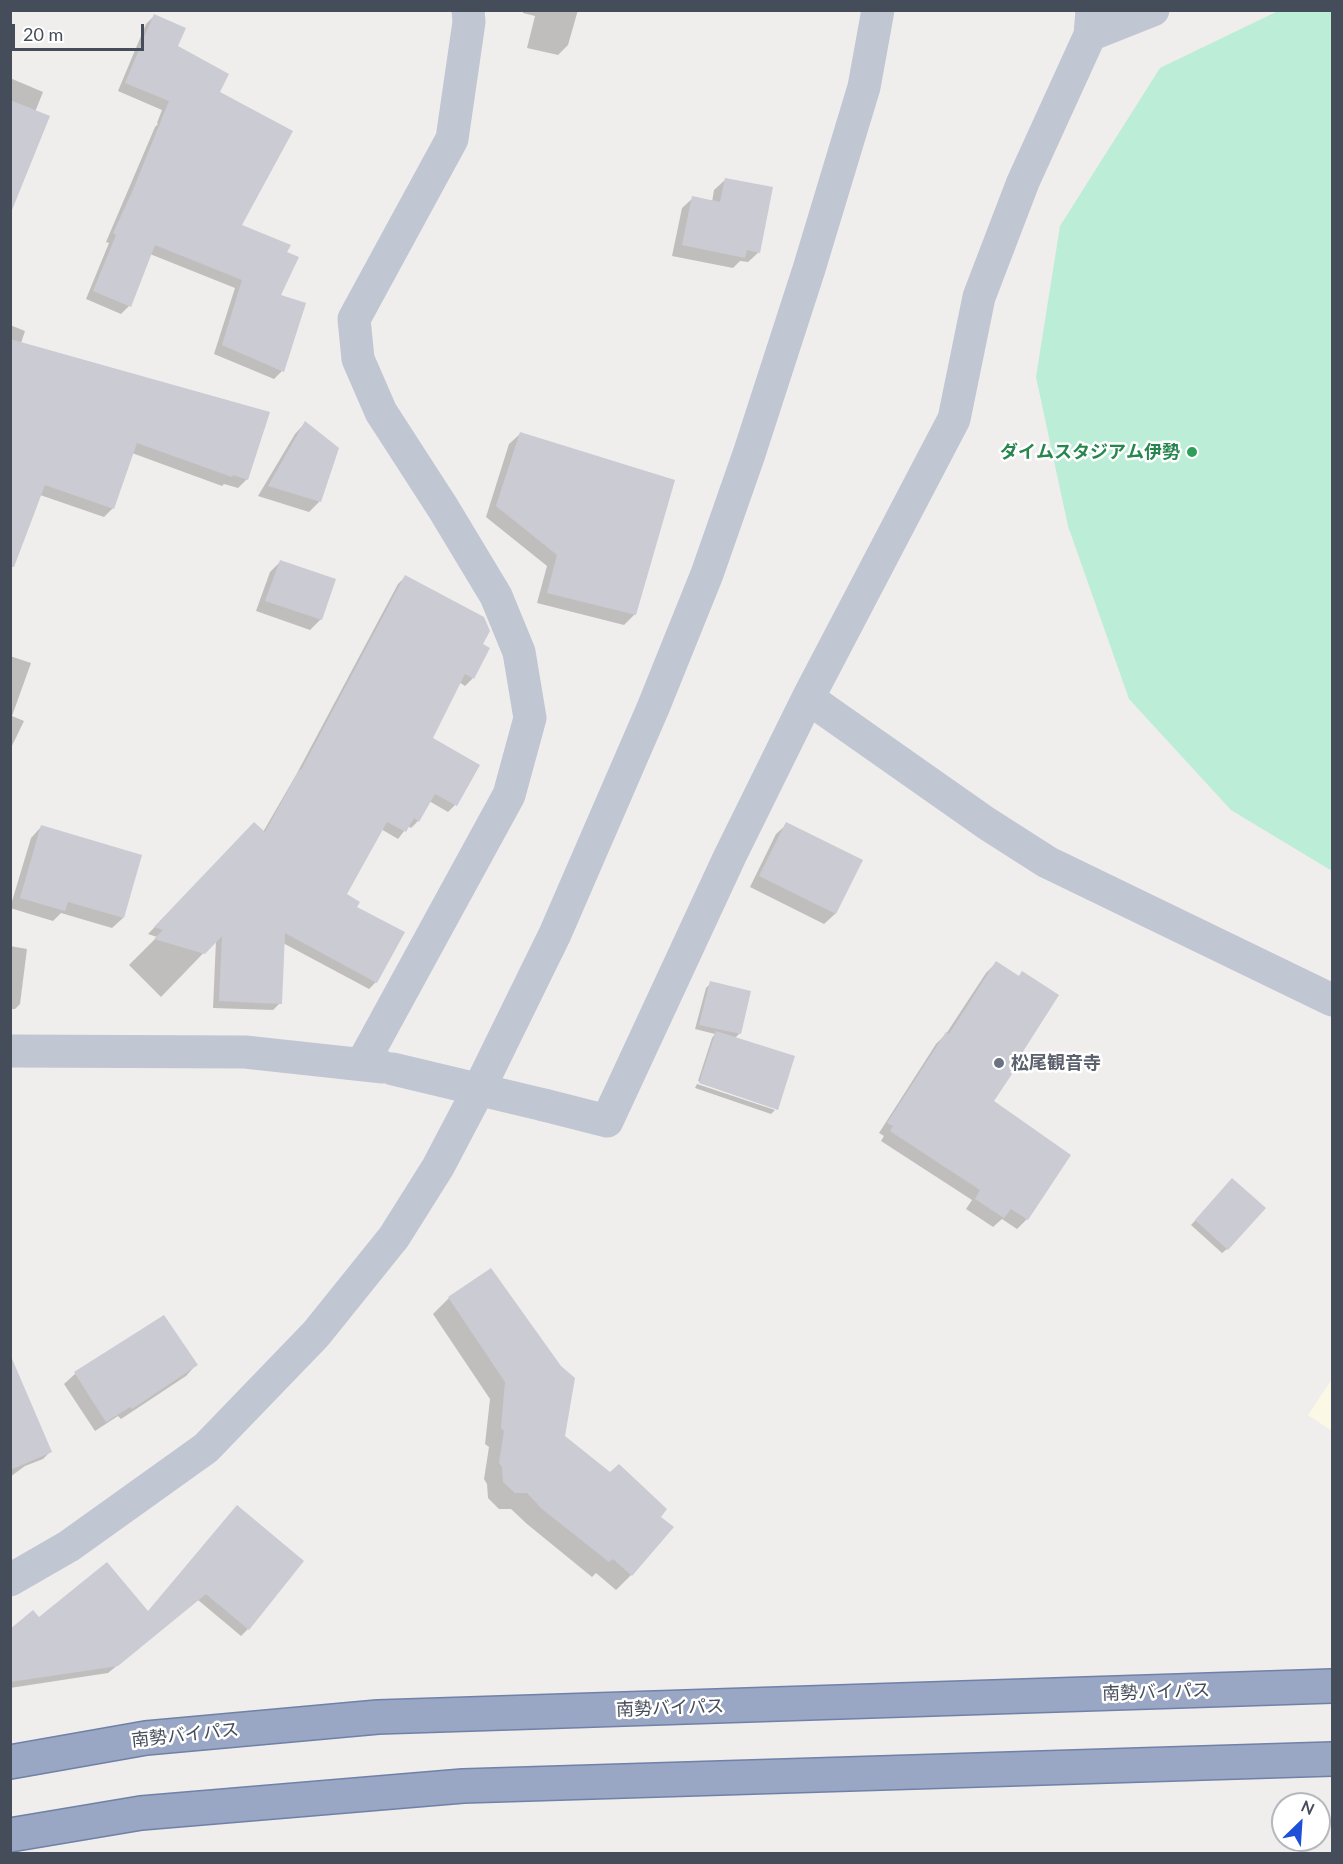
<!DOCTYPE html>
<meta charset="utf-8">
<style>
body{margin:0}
#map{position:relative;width:1343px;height:1864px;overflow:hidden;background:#f0eded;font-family:Lato,sans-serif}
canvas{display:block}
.frame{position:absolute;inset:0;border:12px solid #464d5a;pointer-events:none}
.north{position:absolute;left:1271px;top:1792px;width:60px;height:60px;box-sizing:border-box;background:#fff;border:2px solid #b5b8bd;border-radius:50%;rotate:25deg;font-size:16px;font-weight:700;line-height:24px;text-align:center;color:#464d5a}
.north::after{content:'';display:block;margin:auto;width:21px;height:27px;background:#1d4fd9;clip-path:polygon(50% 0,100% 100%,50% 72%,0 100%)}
.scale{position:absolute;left:12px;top:24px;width:132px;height:27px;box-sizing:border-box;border:3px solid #464d5a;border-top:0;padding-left:8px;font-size:18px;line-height:21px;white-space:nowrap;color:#464d5a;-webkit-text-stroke:4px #fff;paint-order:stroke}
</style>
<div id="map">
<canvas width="1343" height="1864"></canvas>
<div class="frame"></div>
<div class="north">N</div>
<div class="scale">20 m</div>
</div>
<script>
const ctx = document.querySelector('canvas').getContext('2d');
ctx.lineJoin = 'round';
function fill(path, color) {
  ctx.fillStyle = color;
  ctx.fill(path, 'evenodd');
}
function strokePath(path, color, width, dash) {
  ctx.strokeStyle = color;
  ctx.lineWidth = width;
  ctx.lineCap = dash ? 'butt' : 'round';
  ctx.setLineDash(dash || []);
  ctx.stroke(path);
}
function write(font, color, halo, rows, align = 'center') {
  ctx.font = font + ' Lato,"Noto Sans JP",sans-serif';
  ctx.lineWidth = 5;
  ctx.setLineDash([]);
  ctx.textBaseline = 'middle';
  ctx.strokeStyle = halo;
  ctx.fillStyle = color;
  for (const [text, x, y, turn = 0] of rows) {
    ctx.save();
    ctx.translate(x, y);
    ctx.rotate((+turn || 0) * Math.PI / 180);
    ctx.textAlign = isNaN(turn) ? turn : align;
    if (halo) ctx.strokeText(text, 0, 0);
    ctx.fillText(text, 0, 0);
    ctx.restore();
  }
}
const commercial = new Path2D(`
 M 1332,1379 L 1332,1431 L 1308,1415 Z`);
const green = new Path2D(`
 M 1278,11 L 1332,11 L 1332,871 L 1231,810 L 1129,699 L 1068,526 L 1036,377 L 1060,226 L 1160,68 Z`);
const shadow = new Path2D(`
 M 523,10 L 578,10 L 568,45 L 558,55 L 527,48 L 535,16 L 523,13 Z
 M 154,16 L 176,47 L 218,92 L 240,225 L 285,253 L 279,296 L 282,371 L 274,379 L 214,354 L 235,288 L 150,254 L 129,306 L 121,314 L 86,299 L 109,243 L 106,242 L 155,127 L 158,124 L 157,123 L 162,110 L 118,91 L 146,24 Z
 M 10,78 L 43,92 L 35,112 L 10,194 Z
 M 725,180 L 759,252 L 748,262 L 740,261 L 733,268 L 672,256 L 682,208 L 693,198 L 712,202 L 714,190 Z
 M 10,325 L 25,331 L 21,343 L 247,479 L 238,488 L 224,484 L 222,486 L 132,453 L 113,508 L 104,517 L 14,486 L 10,407 Z
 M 305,423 L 337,449 L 319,502 L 309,512 L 258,496 L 295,434 Z
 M 520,434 L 635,614 L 624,625 L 537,603 L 547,566 L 486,517 L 509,444 Z
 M 280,562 L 321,619 L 310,630 L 256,611 L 270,572 Z
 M 405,577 L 488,649 L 472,679 L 465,686 L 459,682 L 431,739 L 455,805 L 448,812 L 429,801 L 418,821 L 411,828 L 408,826 L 398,839 L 381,829 L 345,895 L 355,908 L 376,982 L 369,989 L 283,943 L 280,1003 L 273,1010 L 213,1008 L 216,940 L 161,997 L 129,965 L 157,937 L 148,934 L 254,824 L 263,832 L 296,775 L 398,584 Z
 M 10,656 L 31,663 L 12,716 L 24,721 L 10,750 Z
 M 787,824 L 861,861 L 835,914 L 824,924 L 750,887 L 776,834 Z
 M 41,827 L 123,918 L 112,928 L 61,913 L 53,921 L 10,908 L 31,838 Z
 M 10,946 L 27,949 L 20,1004 L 15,1009 L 10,1009 Z
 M 996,963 L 1018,977 L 1022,973 L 1007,1073 L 992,1102 L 1027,1219 L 1017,1229 L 1002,1219 L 993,1227 L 966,1209 L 972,1200 L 881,1141 L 884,1136 L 879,1133 L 936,1044 L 946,1034 L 986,973 Z
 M 711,983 L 749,993 L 739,1034 L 735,1038 L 793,1057 L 776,1109 L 776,1107 L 698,1081 L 712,1038 L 715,1034 L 695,1029 L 706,988 Z
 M 697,1084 L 775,1110 L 771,1114 L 695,1088 Z
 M 1228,1185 L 1227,1249 L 1222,1253 L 1191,1225 Z
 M 449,1298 L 564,1437 L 659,1517 L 631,1575 L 616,1590 L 596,1573 L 592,1577 L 527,1524 L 511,1509 L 499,1509 L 488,1498 L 487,1484 L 484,1479 L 489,1447 L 485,1444 L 490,1399 L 433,1314 Z
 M 163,1317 L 196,1365 L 186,1376 L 121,1419 L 118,1416 L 95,1431 L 64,1384 L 75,1374 Z
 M 10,1355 L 50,1452 L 43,1459 L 25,1466 L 10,1477 Z
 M 230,1514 L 248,1629 L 241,1636 L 198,1600 L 108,1673 L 10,1688 L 10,1631 L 147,1613 Z`);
const building = new Path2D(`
 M 154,14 L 186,28 L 178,46 L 229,74 L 220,92 L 293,131 L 242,225 L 291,245 L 287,252 L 299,257 L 281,295 L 306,303 L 284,372 L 222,345 L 242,280 L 155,245 L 131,307 L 93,291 L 116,235 L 113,233 L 133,190 L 169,101 L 125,83 Z
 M 10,100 L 50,116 L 12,210 L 10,210 Z
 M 725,178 L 773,187 L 760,253 L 747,250 L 745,258 L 682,245 L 692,196 L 720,202 Z
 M 10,339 L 270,412 L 248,480 L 233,475 L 232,477 L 137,443 L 114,509 L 45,485 L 14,567 L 10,567 Z
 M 305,421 L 339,448 L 321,502 L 268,486 Z
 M 520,432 L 675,480 L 636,615 L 547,593 L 557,555 L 496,506 Z
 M 280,560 L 336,579 L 322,620 L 265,601 Z
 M 405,575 L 484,617 L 490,631 L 483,644 L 490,648 L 474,679 L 465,674 L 433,738 L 480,765 L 457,806 L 435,794 L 419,822 L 414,818 L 406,832 L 387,822 L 347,894 L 360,902 L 357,907 L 405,932 L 377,983 L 285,933 L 282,1004 L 219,1001 L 222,936 L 205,954 L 154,939 L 163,930 L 154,927 L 254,822 L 265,832 L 299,770 L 301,770 Z
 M 786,822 L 863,860 L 836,914 L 759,876 Z
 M 41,825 L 142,855 L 124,918 L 68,902 L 65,911 L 20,898 Z
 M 996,961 L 1019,976 L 1022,971 L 1059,995 L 1010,1072 L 1012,1074 L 994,1101 L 1071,1155 L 1028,1220 L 1011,1209 L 1004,1218 L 975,1199 L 980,1190 L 890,1131 L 893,1126 L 887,1123 L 946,1032 L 949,1034 Z
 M 710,981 L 751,991 L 741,1034 L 699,1025 Z
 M 716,1031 L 795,1056 L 778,1110 L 699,1083 Z
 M 1232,1178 L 1266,1208 L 1228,1250 L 1195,1220 Z
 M 491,1268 L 561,1366 L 575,1378 L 565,1436 L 610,1472 L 619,1464 L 667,1509 L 661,1517 L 674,1527 L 632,1576 L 613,1559 L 609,1562 L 542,1509 L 527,1493 L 515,1493 L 503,1482 L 502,1467 L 499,1463 L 504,1431 L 501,1428 L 505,1382 L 448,1297 Z
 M 164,1315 L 198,1365 L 132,1409 L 130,1407 L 106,1422 L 74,1372 Z
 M 10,1354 L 52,1452 L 10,1470 Z
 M 237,1505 L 304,1561 L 249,1630 L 206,1594 L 118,1666 L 10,1682 L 10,1629 L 33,1610 L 39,1617 L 107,1562 L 148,1611 Z`);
const minor = new Path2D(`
 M 1090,35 L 1153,10
 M 808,698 L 986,823 L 1047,862 L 1332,1000
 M 10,1051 L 245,1052 L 383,1067
 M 362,1064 L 509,795 L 530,718 L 519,652 L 496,596 L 443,508 L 381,412 L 358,359 L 354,319 L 452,139 L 469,22 L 468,10
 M 544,1105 L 607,1121 L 730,856 L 808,698 L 954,419 L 979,297 L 1023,182 L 1090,35 L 1092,10`);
const tertiary = new Path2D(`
 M 10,1580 L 69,1546 L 206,1448 L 316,1334 L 394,1237 L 438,1167 L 480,1087 L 555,934 L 653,708 L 707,574 L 749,454 L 809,269 L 864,87 L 878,10`);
const trunk = new Path2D(`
 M 10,1762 L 146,1738 L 378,1717 L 1332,1686
 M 10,1835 L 141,1813 L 463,1786 L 1332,1759`);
const minorBridge = new Path2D(`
 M 393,1069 L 544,1105`);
const markers = [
 [1192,452,6,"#2e9e5b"],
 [999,1063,6,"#6b7280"]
];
const leisureNames = [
 ["ダイムスタジアム伊勢",1180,452]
];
const worshipNames = [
 ["松尾観音寺",1011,1063]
];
const streetNames = [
 ["南勢バイパス",1156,1692,-2],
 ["南勢バイパス",670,1708,-2],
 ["南勢バイパス",185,1735,-6]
];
fill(commercial, '#fbf8e5');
fill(green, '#bbedd7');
fill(shadow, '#0003');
fill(building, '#cacbd3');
strokePath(trunk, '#7081a7', 36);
strokePath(minor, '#c0c6d2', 33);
strokePath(tertiary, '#c0c6d2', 33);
strokePath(trunk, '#99a6c4', 33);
strokePath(minorBridge, '#c0c6d2', 33);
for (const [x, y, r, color] of markers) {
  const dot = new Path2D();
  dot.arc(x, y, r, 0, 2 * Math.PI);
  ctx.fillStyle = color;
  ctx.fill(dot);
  strokePath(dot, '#fff', 2);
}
write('bold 18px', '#27864d', '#fff', leisureNames, 'right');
write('bold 18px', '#5b616d', '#fff', worshipNames, 'left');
write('18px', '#464d5a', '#fff', streetNames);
</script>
